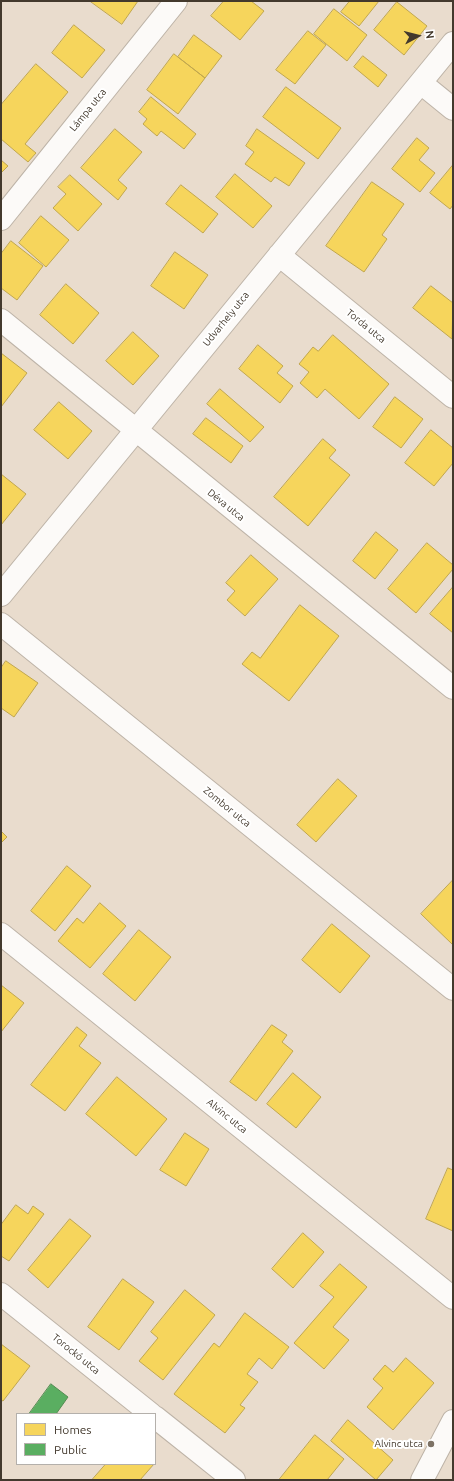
<!DOCTYPE html>
<meta charset="utf-8">
<style>
body{margin:0}
#map{position:relative;width:454px;height:1481px;overflow:hidden;background:#e9dccd;font-family:Ubuntu,sans-serif}
canvas{display:block}
.frame{position:absolute;inset:0;border:2px solid #43392d;pointer-events:none}
.legend{position:absolute;left:16px;top:1413px;width:140px;height:52px;box-sizing:border-box;background:#fff;border:1px solid #b4b0ab;margin:0;padding:5px 7px;list-style:none;font-size:12px;color:#43392d}
.legend li{display:flex;align-items:center;gap:8px;height:20px}
.legend b{width:20px;border:1px solid #b4b0ab}
.north{position:absolute;left:398px;top:16px;width:40px;height:40px;-webkit-text-stroke:3px #fff;paint-order:stroke;rotate:83deg;font-size:11px;font-weight:700;line-height:16px;text-align:center;color:#43392d}
.north::after{content:'';display:block;margin:auto;width:14px;height:18px;background:#43392d;clip-path:polygon(50% 0,100% 100%,50% 72%,0 100%)}
</style>
<div id="map">
<canvas width="454" height="1481"></canvas>
<div class="frame"></div>
<ul class="legend">
<li><b style="height:11px;background:#f6d55c"></b>Homes</li>
<li><b style="height:11px;background:#5aae61"></b>Public</li>
</ul>
<div class="north">N</div>
</div>
<script>
const ctx = document.querySelector('canvas').getContext('2d');
ctx.lineJoin = 'round';
function fill(path, color) {
  ctx.fillStyle = color;
  ctx.fill(path, 'evenodd');
}
function strokePath(path, color, width, dash) {
  ctx.strokeStyle = color;
  ctx.lineWidth = width;
  ctx.lineCap = dash ? 'butt' : 'round';
  ctx.setLineDash(dash || []);
  ctx.stroke(path);
}
function write(font, color, halo, rows, align = 'center') {
  ctx.font = font + ' Ubuntu,sans-serif';
  ctx.lineWidth = 4;
  ctx.setLineDash([]);
  ctx.textBaseline = 'middle';
  ctx.strokeStyle = halo;
  ctx.fillStyle = color;
  for (const [text, x, y, turn = 0] of rows) {
    ctx.save();
    ctx.translate(x, y);
    ctx.rotate((+turn || 0) * Math.PI / 180);
    ctx.textAlign = isNaN(turn) ? turn : align;
    if (halo) ctx.strokeText(text, 0, 0);
    ctx.fillText(text, 0, 0);
    ctx.restore();
  }
}
const homes = new Path2D(`
 M 90,1 L 138,1 L 122,24 Z
 M 224,1 L 251,1 L 264,11 L 240,40 L 211,16 Z
 M 350,1 L 379,1 L 359,26 L 341,12 Z
 M 397,2 L 427,26 L 404,55 L 374,30 Z
 M 334,9 L 367,35 L 347,61 L 314,34 Z
 M 74,25 L 105,50 L 82,78 L 52,53 Z
 M 308,31 L 326,45 L 295,84 L 276,70 Z
 M 194,35 L 222,56 L 205,78 L 178,57 Z
 M 174,54 L 205,78 L 178,114 L 147,90 Z
 M 363,56 L 387,75 L 378,87 L 354,67 Z
 M 36,64 L 68,92 L 25,144 L 36,153 L 28,162 L 1,139 L 1,105 Z
 M 286,87 L 341,128 L 318,159 L 263,117 Z
 M 151,97 L 196,134 L 184,149 L 161,131 L 157,136 L 143,124 L 147,119 L 139,112 Z
 M 115,129 L 142,152 L 118,180 L 127,188 L 118,200 L 81,168 Z
 M 257,129 L 305,163 L 289,186 L 275,177 L 271,182 L 245,164 L 254,152 L 246,146 Z
 M 417,138 L 429,148 L 419,160 L 435,173 L 420,192 L 392,169 Z
 M 1,160 L 8,166 L 1,173 Z
 M 453,165 L 453,205 L 450,209 L 430,193 Z
 M 235,174 L 272,206 L 253,228 L 216,197 Z
 M 70,175 L 102,204 L 78,231 L 53,208 L 66,194 L 58,187 Z
 M 372,182 L 404,204 L 382,235 L 387,239 L 364,272 L 326,246 Z
 M 181,185 L 218,214 L 203,233 L 166,204 Z
 M 41,216 L 69,240 L 46,267 L 19,243 Z
 M 11,241 L 43,266 L 17,300 L 1,288 L 1,254 Z
 M 175,252 L 208,275 L 184,309 L 151,286 Z
 M 66,284 L 99,313 L 73,344 L 40,315 Z
 M 431,286 L 453,303 L 452,339 L 413,308 Z
 M 133,332 L 159,356 L 133,385 L 106,361 Z
 M 333,335 L 389,384 L 359,419 L 325,389 L 317,398 L 300,383 L 309,372 L 299,364 L 313,347 L 318,351 Z
 M 258,345 L 283,366 L 277,373 L 293,386 L 280,403 L 239,369 Z
 M 1,353 L 27,373 L 1,407 Z
 M 220,389 L 264,427 L 250,442 L 207,404 Z
 M 395,397 L 423,419 L 401,448 L 373,427 Z
 M 59,402 L 92,431 L 68,459 L 34,430 Z
 M 206,418 L 243,446 L 231,463 L 193,434 Z
 M 431,430 L 453,448 L 453,463 L 434,486 L 405,463 Z
 M 323,439 L 336,450 L 329,458 L 350,475 L 308,526 L 274,497 Z
 M 1,474 L 26,494 L 1,525 Z
 M 376,532 L 398,550 L 375,579 L 353,561 Z
 M 427,543 L 453,565 L 453,569 L 416,613 L 388,589 Z
 M 251,555 L 278,579 L 245,616 L 227,600 L 235,591 L 226,583 Z
 M 453,587 L 453,633 L 430,614 Z
 M 300,605 L 339,636 L 289,701 L 242,664 L 252,652 L 260,658 Z
 M 6,661 L 38,683 L 14,717 L 1,708 L 1,668 Z
 M 338,779 L 357,796 L 316,842 L 297,825 Z
 M 1,831 L 7,837 L 1,843 Z
 M 67,866 L 91,886 L 55,931 L 31,911 Z
 M 453,880 L 453,945 L 421,914 Z
 M 100,903 L 126,926 L 90,968 L 58,941 L 77,918 L 83,923 Z
 M 332,924 L 370,956 L 340,993 L 302,960 Z
 M 139,930 L 171,957 L 135,1001 L 103,974 Z
 M 1,985 L 24,1003 L 1,1032 Z
 M 272,1025 L 287,1035 L 282,1042 L 293,1051 L 256,1101 L 230,1082 Z
 M 77,1027 L 87,1035 L 79,1046 L 101,1063 L 65,1111 L 31,1085 Z
 M 293,1073 L 321,1097 L 296,1128 L 267,1104 Z
 M 117,1077 L 167,1119 L 136,1156 L 86,1114 Z
 M 185,1133 L 209,1149 L 186,1186 L 160,1170 Z
 M 448,1168 L 453,1170 L 453,1231 L 426,1219 Z
 M 16,1205 L 28,1214 L 33,1206 L 44,1214 L 9,1261 L 1,1256 L 1,1225 Z
 M 70,1219 L 91,1236 L 48,1288 L 28,1270 Z
 M 303,1233 L 324,1252 L 293,1288 L 272,1269 Z
 M 340,1264 L 367,1287 L 333,1327 L 349,1340 L 324,1369 L 294,1343 L 334,1297 L 320,1286 Z
 M 123,1279 L 154,1302 L 119,1350 L 88,1327 Z
 M 185,1290 L 215,1315 L 163,1380 L 139,1361 L 158,1338 L 151,1332 Z
 M 245,1313 L 289,1347 L 272,1369 L 259,1358 L 247,1374 L 258,1382 L 240,1405 L 245,1408 L 225,1433 L 174,1394 L 214,1343 L 219,1347 Z
 M 1,1344 L 30,1366 L 3,1401 L 1,1400 Z
 M 406,1358 L 434,1383 L 393,1430 L 367,1407 L 383,1388 L 373,1379 L 385,1365 L 393,1372 Z
 M 348,1420 L 393,1460 L 376,1480 L 331,1441 Z
 M 315,1435 L 344,1459 L 327,1480 L 279,1480 Z
 M 106,1464 L 154,1464 L 140,1480 L 92,1480 Z`);
const public = new Path2D(`
 M 51,1384 L 68,1397 L 56,1414 L 29,1414 Z`);
const street = new Path2D(`
 M 421,83 L 453,109
 M 1,219 L 176,1
 M 279,255 L 453,397
 M 1,320 L 453,688
 M 1,595 L 453,43
 M 1,624 L 453,989
 M 1,934 L 453,1298
 M 1,1294 L 151,1414
 M 155,1417 L 234,1480`);
const secondary = new Path2D(`
 M 422,1480 L 453,1421`);
const markers = [
 [431,1444,4,"#7d7265"]
];
const streetNames = [
 ["Lámpa utca",88,110,-51],
 ["Udvarhely utca",226,319,-51],
 ["Torda utca",366,326,39],
 ["Déva utca",226,505,39],
 ["Zombor utca",227,807,39],
 ["Alvinc utca",227,1116,39],
 ["Torockó utca",76,1354,39]
];
const poiNames = [
 ["Alvinc utca",423,1444]
];
fill(homes, '#f6d55c');
strokePath(homes, '#c0a64e', 1);
fill(public, '#5aae61');
strokePath(public, '#538b51', 1);
strokePath(street, '#bdb3a7', 24);
strokePath(secondary, '#bdb3a7', 24);
strokePath(street, '#fcfaf8', 22);
strokePath(secondary, '#fcfaf8', 22);
for (const [x, y, r, color] of markers) {
  const dot = new Path2D();
  dot.arc(x, y, r, 0, 2 * Math.PI);
  ctx.fillStyle = color;
  ctx.fill(dot);
  strokePath(dot, '#fff', 1.5);
}
write('10px', '#43392d', '#fff', streetNames);
write('10px', '#43392d', '#fff', poiNames, 'right');
</script>
